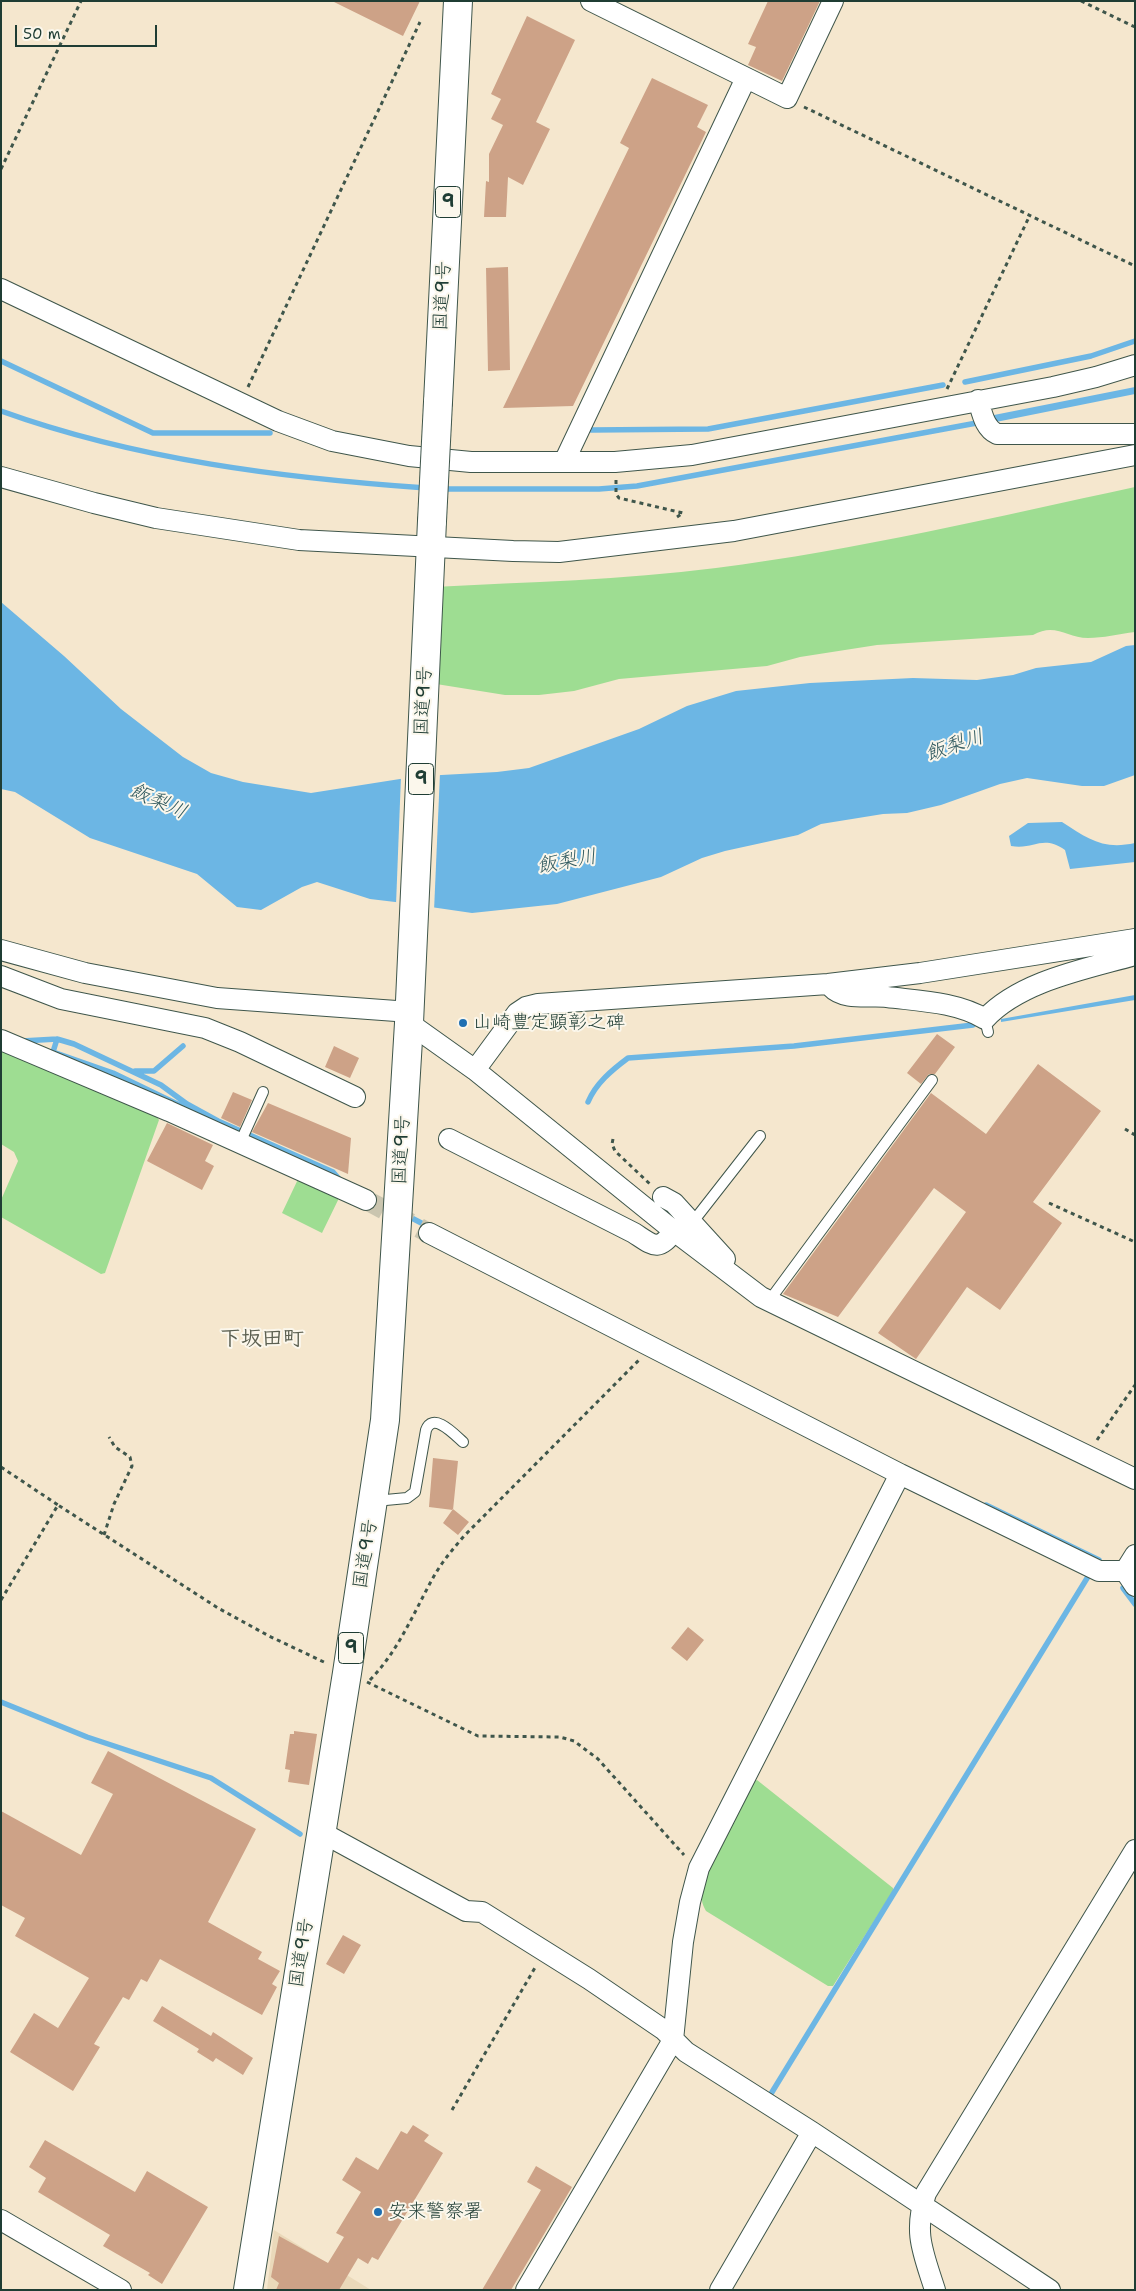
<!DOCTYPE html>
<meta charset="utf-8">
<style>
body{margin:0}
#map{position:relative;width:1136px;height:2291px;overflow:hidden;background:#f5e7ce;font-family:"Shantell Sans",sans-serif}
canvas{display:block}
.frame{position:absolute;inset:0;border:2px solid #1f3d34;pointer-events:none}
.scale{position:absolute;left:15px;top:25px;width:142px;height:22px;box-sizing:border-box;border:2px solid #1f3d34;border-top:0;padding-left:6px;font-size:15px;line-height:18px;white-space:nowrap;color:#1f3d34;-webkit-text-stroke:4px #fbf7ec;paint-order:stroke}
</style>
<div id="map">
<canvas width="1136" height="2291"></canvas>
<div class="frame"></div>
<div class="scale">50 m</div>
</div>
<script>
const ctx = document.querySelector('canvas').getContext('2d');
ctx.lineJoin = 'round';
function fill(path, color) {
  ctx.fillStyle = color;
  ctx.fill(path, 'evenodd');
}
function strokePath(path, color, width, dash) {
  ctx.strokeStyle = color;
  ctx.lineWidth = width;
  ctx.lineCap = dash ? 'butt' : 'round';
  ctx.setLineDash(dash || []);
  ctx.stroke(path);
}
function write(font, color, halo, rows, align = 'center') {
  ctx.font = font + ' "Shantell Sans","Klee One",sans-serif';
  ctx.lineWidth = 4;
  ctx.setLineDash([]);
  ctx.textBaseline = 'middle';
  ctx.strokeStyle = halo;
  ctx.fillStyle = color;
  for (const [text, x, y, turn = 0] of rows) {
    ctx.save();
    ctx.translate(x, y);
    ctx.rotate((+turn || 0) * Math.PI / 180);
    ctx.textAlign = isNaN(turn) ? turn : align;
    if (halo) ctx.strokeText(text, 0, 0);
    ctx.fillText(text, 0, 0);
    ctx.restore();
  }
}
const built = new Path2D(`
 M 274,2230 L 371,2290 L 267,2290 Z`);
const green = new Path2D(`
 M 1135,487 L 1135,632 C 1119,634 1103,638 1088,638 C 1067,638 1055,622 1033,635 L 877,645 L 800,657 L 767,666 L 619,679 L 574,691 L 539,695 L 505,695 L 430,683 L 434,587 C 528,582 623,580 716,568 C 857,550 996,517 1135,487 Z
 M 1,1051 L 157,1117 L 159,1120 L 105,1273 L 101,1274 L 1,1217 L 1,1200 L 18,1161 L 14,1152 L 1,1144 Z
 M 300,1175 L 341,1194 L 322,1233 L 282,1213 Z
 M 757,1780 L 893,1888 L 893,1891 L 833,1986 L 828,1986 L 706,1911 C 704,1907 702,1904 702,1900 C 701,1876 741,1806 753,1782 Z`);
const water = new Path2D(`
 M 1135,387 L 1135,394 L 991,423 L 989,416 Z
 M 1,602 L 64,656 L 121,709 L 183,757 L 211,773 L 243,782 L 311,793 L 419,776 L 412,904 L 370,899 L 317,882 L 302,887 L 261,910 L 237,907 L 197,874 L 90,838 L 15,792 L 1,789 Z
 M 1135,645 L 1135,775 L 1104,786 L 1082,786 L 1027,778 L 1000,784 L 941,805 L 907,813 L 883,814 L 821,824 L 798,835 L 725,851 L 702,858 L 661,877 L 557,904 L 472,913 L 417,905 L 423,776 L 497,772 L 529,768 L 639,729 L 687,706 L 736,691 L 810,683 L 913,678 L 977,680 L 1013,675 L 1036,668 L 1091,662 L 1126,646 Z
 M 1062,822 C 1088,839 1103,850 1135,843 L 1135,862 L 1070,869 L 1065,850 C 1042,834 1035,850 1011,846 L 1009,836 L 1028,823 Z
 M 1135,995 L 1135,1000 L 1001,1022 L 1001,1019 Z`);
const pier = new Path2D(`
 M 440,773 L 434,911 L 396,905 L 401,776 Z`);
const stream = new Path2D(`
 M 1,361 L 153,433 L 270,433
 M 965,382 L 1091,356 L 1135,341
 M 1,411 C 137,460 283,478 426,488
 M 591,430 L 708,429 L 943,385
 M 440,489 L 599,489 L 637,486 L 982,422
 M 57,1039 L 53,1052 L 113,1073 L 198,1114
 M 22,1041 L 57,1039 L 74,1044 L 161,1085 L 187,1104 L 218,1121 L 333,1172 L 340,1180
 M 135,1071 L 154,1071 L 183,1046
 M 588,1102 C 596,1083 612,1070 628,1058 L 794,1046 L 973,1025
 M 369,1195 L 390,1206
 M 404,1214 L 429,1227
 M 986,1505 L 1099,1560
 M 1123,1588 L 1135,1604
 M 1,1702 L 87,1737 L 211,1778 L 300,1834
 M 769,2097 L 1089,1575`);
const building = new Path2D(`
 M 332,1 L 420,1 L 403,36 Z
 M 768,1 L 820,1 L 782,81 L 748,65 L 756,47 L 748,44 Z
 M 527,16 L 575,40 L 536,122 L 550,129 L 523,185 L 508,177 L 506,217 L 484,217 L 486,181 L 489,182 L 489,154 L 503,125 L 491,119 L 501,99 L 491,94 Z
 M 652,78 L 708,105 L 697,127 L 706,132 L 573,406 L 503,408 L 629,148 L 620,143 Z
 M 508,267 L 510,370 L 488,371 L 486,268 Z
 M 937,1034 L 955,1047 L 935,1074 L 929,1074 L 921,1084 L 907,1073 Z
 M 334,1046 L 359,1058 L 350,1078 L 325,1067 Z
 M 1038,1064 L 1101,1111 L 1033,1202 L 1062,1223 L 1000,1310 L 967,1287 L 916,1359 L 878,1333 L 966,1212 L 934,1188 L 838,1317 L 783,1294 L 931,1093 L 986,1134 Z
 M 233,1092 L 252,1100 L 240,1127 L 221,1118 Z
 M 268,1103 L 351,1138 L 348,1174 L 252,1132 Z
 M 167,1123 L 213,1145 L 205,1161 L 214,1166 L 202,1190 L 147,1161 Z
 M 433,1458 L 458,1461 L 453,1510 L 429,1507 Z
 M 453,1509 L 469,1522 L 458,1535 L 443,1523 Z
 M 688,1627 L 704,1640 L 687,1661 L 671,1648 Z
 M 294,1731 L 317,1734 L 309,1785 L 288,1782 L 290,1770 L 285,1769 L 290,1734 L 294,1734 Z
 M 108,1751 L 256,1829 L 208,1922 L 262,1952 L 258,1959 L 280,1971 L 272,1984 L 277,1987 L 262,2015 L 160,1959 L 147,1982 L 141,1979 L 129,2000 L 123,1997 L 94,2044 L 100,2047 L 73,2091 L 10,2052 L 34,2013 L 58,2028 L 89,1978 L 15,1936 L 25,1918 L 1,1905 L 1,1811 L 81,1855 L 113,1794 L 91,1783 Z
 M 343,1935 L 361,1945 L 344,1974 L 326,1964 Z
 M 162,2006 L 211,2036 L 213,2032 L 253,2058 L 243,2075 L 216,2058 L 213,2062 L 197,2052 L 199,2049 L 153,2021 Z
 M 413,2125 L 429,2135 L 424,2141 L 443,2153 L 378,2260 L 372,2257 L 368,2264 L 358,2258 L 339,2290 L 276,2290 L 279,2283 L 271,2277 L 279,2236 L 328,2263 L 344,2237 L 336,2233 L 361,2192 L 342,2180 L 356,2157 L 378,2170 L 401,2131 L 407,2134 Z
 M 45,2140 L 135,2192 L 147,2171 L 208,2207 L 162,2284 L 148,2275 L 150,2273 L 103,2246 L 110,2235 L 38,2192 L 46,2178 L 29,2167 Z
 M 536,2166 L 572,2187 L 511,2290 L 482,2290 L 541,2190 L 527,2182 Z`);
const minorTunnel = new Path2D(`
 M 366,1200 L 429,1233`);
const path = new Path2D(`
 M 1081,1 L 1135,27
 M 804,107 L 1135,266
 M 1,169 L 81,1
 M 248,387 L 420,22
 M 947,389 L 1030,215
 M 616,480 L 616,494 L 619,498 L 683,513 L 677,517
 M 1125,1129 L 1135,1135
 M 613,1139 L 612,1144 L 615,1151 L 651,1185
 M 1049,1203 L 1135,1242
 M 1097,1440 L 1135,1385
 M 1,1467 L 58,1505
 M 104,1535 L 114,1504 L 132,1466 L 130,1457 L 115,1447 L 109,1437
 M 1,1600 L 58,1505 L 218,1608 L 269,1636 L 326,1663
 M 370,1680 C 399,1650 414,1612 434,1576 C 442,1562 453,1549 464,1536 L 639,1360
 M 367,1682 L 478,1736 L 560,1737 L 574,1741 L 598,1759 L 684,1855
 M 452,2110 L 536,1966`);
const service = new Path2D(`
 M 985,1019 L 988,1032
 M 240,1143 L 263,1092
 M 692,1223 L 760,1136
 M 769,1301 L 932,1080
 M 375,1501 L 407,1498 L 415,1492 L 426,1430 C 433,1411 455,1435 463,1442`);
const minor = new Path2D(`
 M 591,1 L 787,98 L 833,1
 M 1,289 L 278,421 L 332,441 L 409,456 L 471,462 L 615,462 L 692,455 L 1053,387 L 1096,377 L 1135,365
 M 978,400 C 982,412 984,428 997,434 L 1135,434
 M 564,462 L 746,78
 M 1,477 L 94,503 L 156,518 L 299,540 L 513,551 L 559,552 L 734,531 L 1135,455
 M 1,950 L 85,973 L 217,998 L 410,1012
 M 1,976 L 61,999 L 205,1028 L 240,1042 L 355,1097
 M 831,987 C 844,1001 870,995 887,997 C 919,1001 957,1002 985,1019 C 1020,981 1086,969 1135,955
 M 409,1023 L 475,1070 L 674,1231 L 761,1297 L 1135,1479
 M 1,1040 L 169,1111 L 366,1200
 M 475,1070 L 517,1013 L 526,1007 L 538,1004 L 828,984 L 920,973 L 1135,939
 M 449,1139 L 634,1233 C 654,1246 658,1252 674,1231
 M 663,1197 L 674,1203 L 725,1259
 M 429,1233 L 900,1474
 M 1135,1555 L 1125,1571 L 1135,1586
 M 321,1832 L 466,1911 L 482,1912 L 589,1979 L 664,2030 L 686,2052 L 812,2132 L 1050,2290
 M 1,2220 L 121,2290
 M 526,2290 L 673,2040 L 683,1942 L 690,1902 L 699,1868 L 900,1474 L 1099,1571 L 1125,1571
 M 720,2290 L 812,2132
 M 935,2290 C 923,2252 913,2233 926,2193 L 1135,1850`);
const trunk = new Path2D(`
 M 438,402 L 458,1
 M 248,2290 L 347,1673 L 385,1420 L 409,1023 L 432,521`);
const trunkBridge = new Path2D(`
 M 432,521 L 438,402`);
const markers = [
 [463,1023,5,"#1f6fb2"],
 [378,2212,5,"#1f6fb2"]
];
const shields = [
 [448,202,25],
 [421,779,25],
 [351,1648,25]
];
const shieldNames = [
 ["9",448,202],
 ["9",421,779],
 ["9",351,1648]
];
const streetNames = [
 ["国道9号",443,296,-87],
 ["国道9号",424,701,-87],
 ["国道9号",402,1150,-87],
 ["国道9号",366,1554,-81],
 ["国道9号",302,1953,-81]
];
const poiNames = [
 ["山崎豊定顕彰之碑",473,1023],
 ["安来警察署",388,2212]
];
const waterNames = [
 ["飯梨川",955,746,-18],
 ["飯梨川",158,802,24],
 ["飯梨川",567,862,-10]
];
const quarterNames = [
 ["下坂田町",262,1340]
];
fill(built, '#ead9ba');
fill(green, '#9edd92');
fill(water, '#6cb6e4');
fill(pier, '#f5e7ce');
strokePath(stream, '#6cb6e4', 5.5);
fill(building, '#cda287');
strokePath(minorTunnel, '#cac5af', 20, [20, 10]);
strokePath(service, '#3f564b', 12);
strokePath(minor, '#3f564b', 22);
strokePath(trunk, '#3f564b', 30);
strokePath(path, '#3f564b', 3, [4, 4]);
strokePath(service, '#fff', 10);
strokePath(minor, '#fff', 20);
strokePath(trunk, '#fff', 28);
strokePath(trunkBridge, '#3f564b', 30, []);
strokePath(trunkBridge, '#fff', 28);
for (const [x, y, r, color] of markers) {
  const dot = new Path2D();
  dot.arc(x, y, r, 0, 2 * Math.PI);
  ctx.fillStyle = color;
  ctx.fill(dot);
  strokePath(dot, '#fbf7ec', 2);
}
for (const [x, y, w] of shields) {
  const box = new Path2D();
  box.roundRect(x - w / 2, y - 15.5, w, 31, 4);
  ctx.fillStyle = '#fbf7ec';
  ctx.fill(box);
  strokePath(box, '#1f3d34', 1);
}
write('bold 18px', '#1f3d34', null, shieldNames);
write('19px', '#1f3d34', '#fbf7ec', streetNames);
write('19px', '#1f3d34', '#fbf7ec', poiNames, 'left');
write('italic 20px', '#325b60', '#fbf7ec', waterNames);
write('bold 21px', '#5c6051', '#fbf7ec', quarterNames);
</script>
